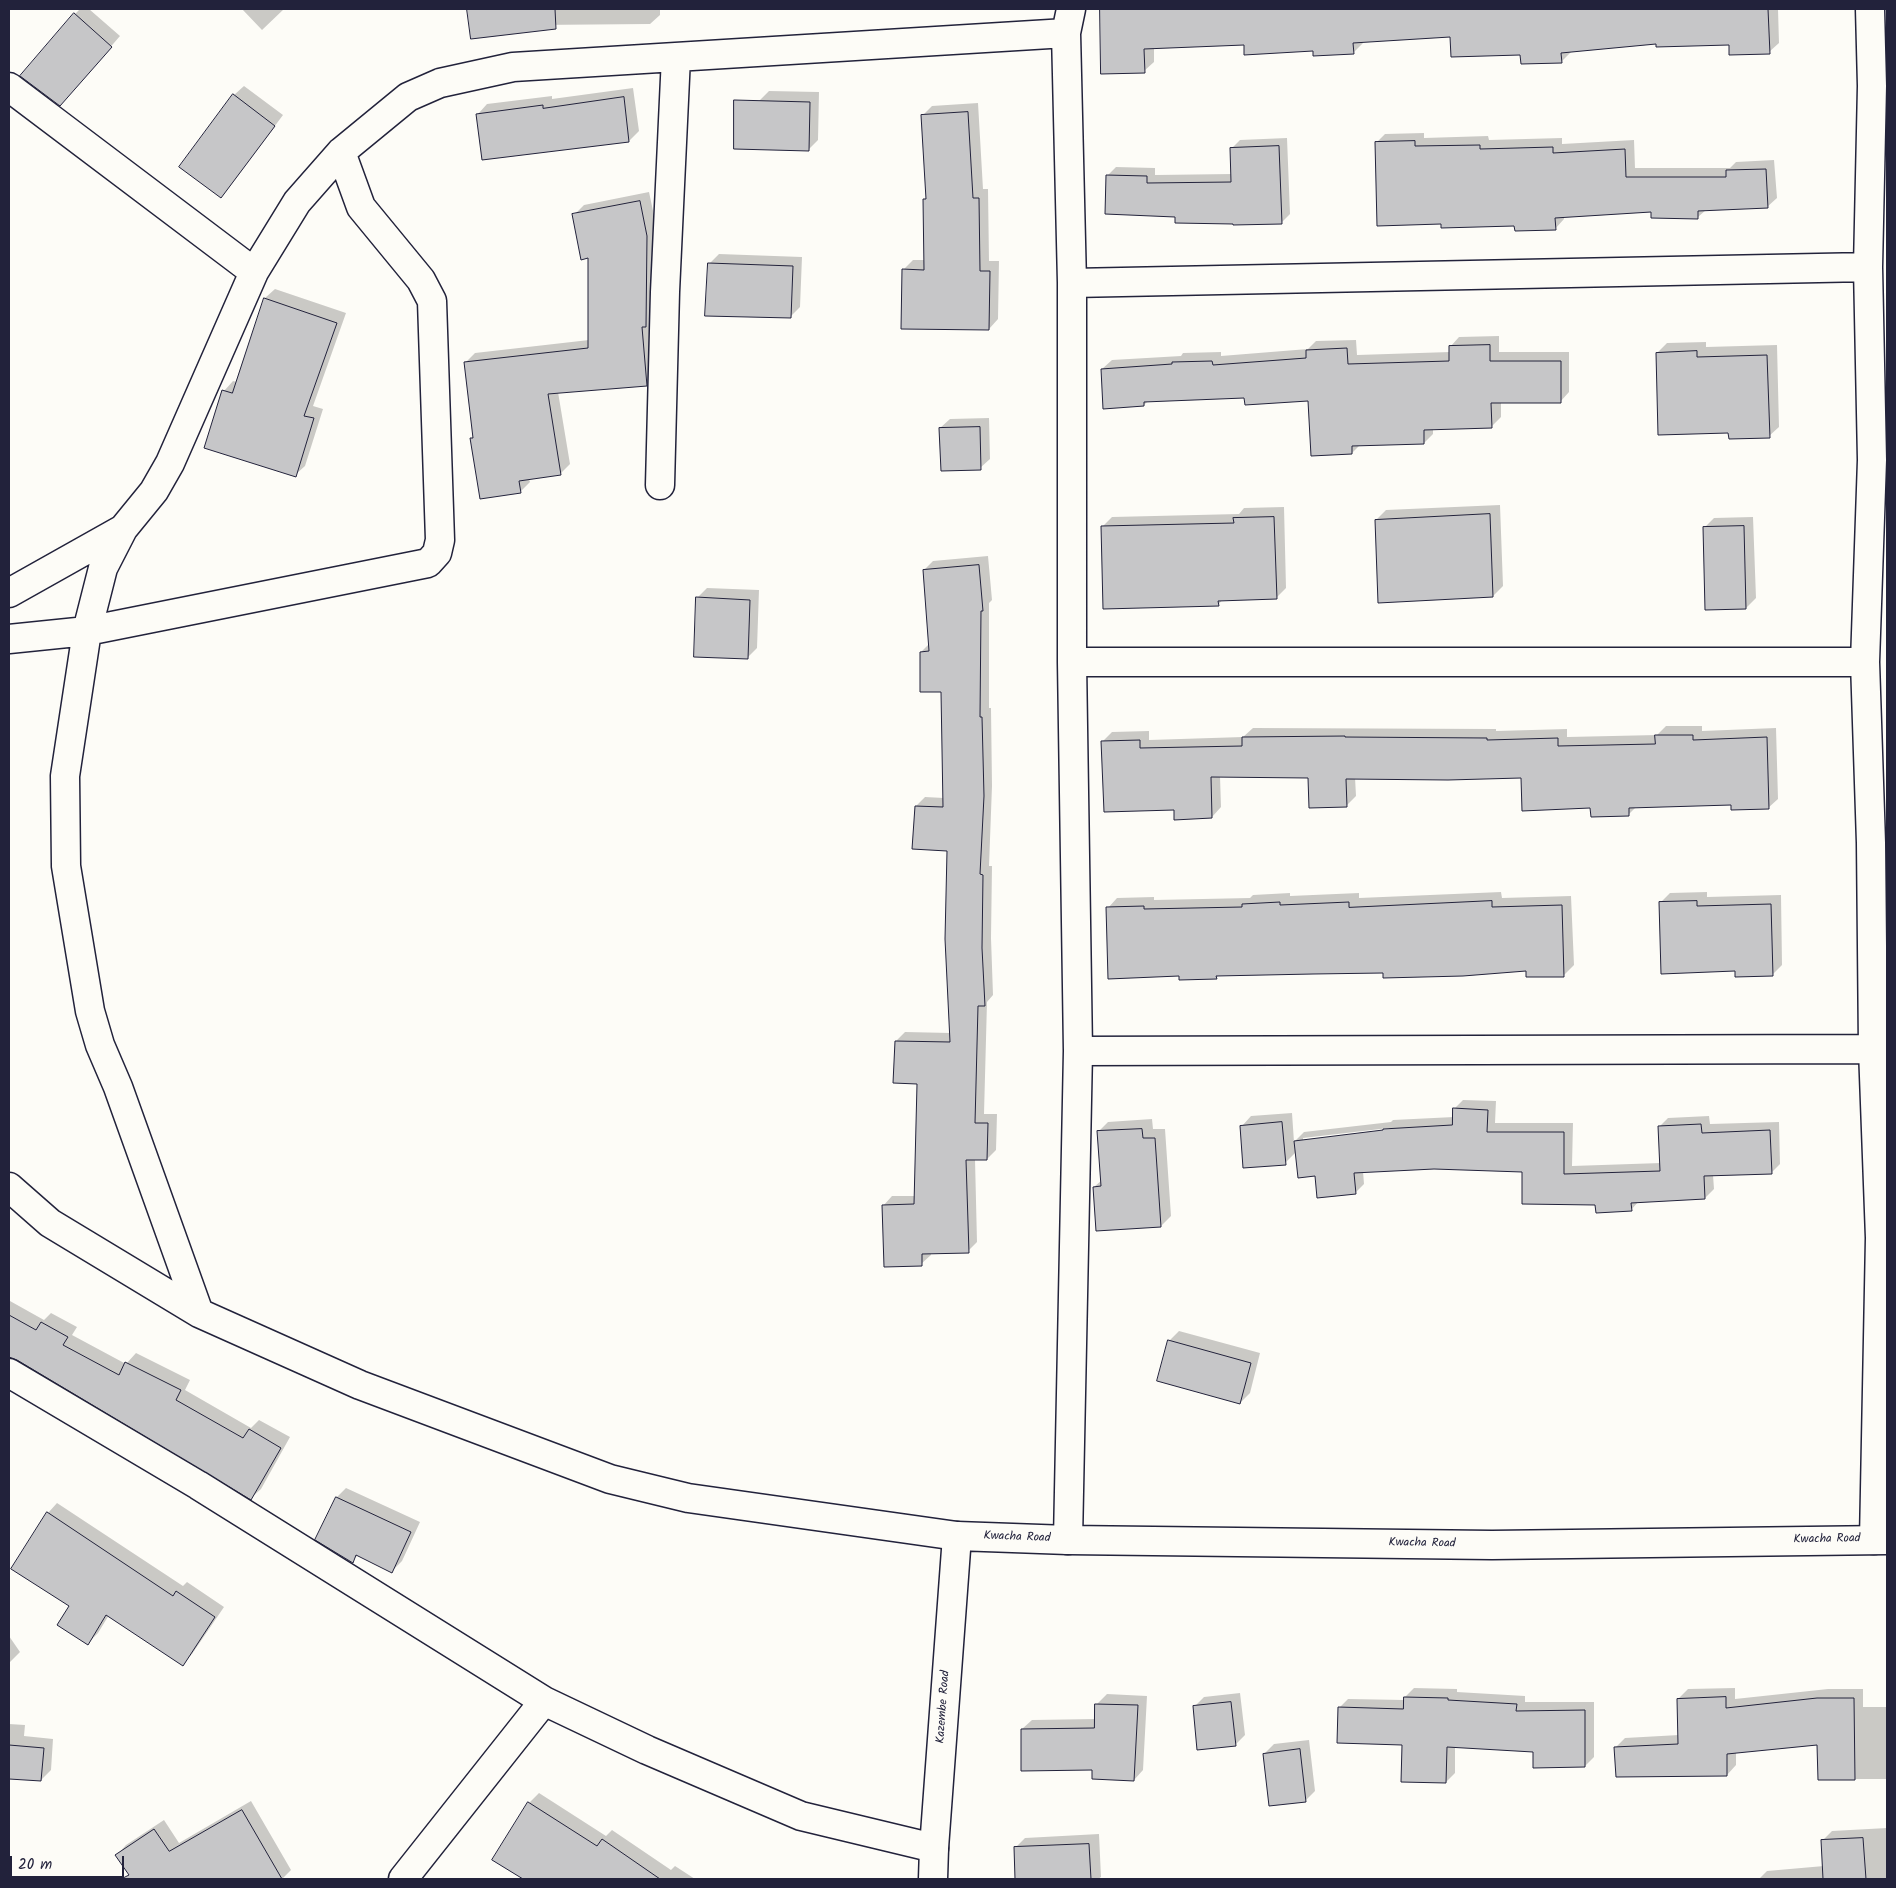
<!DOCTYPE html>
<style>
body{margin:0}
#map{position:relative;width:1896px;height:1888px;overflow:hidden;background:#fdfcf7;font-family:Kalam,sans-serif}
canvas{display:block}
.frame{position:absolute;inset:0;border:10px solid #22223b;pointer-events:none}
.scale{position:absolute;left:10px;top:1856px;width:114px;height:22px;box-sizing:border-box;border:2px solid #22223b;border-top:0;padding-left:6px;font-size:15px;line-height:18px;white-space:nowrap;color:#22223b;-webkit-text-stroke:4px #fdfcf7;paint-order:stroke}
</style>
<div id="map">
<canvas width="1896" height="1888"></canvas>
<div class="frame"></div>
<div class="scale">20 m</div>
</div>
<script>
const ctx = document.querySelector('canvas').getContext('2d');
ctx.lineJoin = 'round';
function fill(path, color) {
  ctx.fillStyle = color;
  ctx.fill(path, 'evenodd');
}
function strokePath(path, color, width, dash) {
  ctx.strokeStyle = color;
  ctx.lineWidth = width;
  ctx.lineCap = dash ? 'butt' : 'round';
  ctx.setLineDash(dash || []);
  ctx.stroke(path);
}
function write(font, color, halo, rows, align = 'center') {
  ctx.font = font + ' Kalam,sans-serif';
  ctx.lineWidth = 4;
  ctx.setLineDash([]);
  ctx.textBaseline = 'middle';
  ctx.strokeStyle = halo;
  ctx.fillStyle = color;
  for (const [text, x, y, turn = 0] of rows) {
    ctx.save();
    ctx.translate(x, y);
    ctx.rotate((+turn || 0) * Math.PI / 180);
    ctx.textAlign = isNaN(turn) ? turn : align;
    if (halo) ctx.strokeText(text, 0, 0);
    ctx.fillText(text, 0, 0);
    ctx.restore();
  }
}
const shadow = new Path2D(`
 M 80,9 L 89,9 L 120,36 L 70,94 L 75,14 Z
 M 242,9 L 284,9 L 262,30 Z
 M 469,9 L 660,9 L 660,15 L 650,24 L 537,25 L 472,38 Z
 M 1101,9 L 1778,9 L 1779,43 L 1769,52 L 1730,44 L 1657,43 L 1571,52 L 1561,62 L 1522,54 L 1451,36 L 1363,41 L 1363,43 L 1353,53 L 1245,44 L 1154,48 L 1154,62 L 1144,71 L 1102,72 Z
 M 244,86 L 283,115 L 230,186 L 221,196 L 234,95 Z
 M 633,88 L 639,131 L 629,141 L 483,158 L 478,114 L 487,104 L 552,96 L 552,99 Z
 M 769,91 L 819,92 L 818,140 L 808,150 L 759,101 Z
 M 978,103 L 983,189 L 988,189 L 989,261 L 999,261 L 998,319 L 989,329 L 903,270 L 913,260 L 925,260 L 925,199 L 927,197 L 922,116 L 932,106 Z
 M 1424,133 L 1424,138 L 1488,136 L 1489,140 L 1562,138 L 1562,144 L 1634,140 L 1635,168 L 1730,168 L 1736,162 L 1774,160 L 1777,198 L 1767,207 L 1706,210 L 1698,217 L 1652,211 L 1564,216 L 1564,219 L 1555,229 L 1516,225 L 1442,222 L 1376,143 L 1385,134 Z
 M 1287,138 L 1290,214 L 1281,223 L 1176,216 L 1107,176 L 1116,167 L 1155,168 L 1155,175 L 1232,174 L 1231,149 L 1240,140 Z
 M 649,192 L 656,225 L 656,375 L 646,385 L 558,392 L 570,464 L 560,474 L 529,479 L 530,482 L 520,492 L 472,438 L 474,436 L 466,362 L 475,353 L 589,340 L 589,257 L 574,215 L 584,205 Z
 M 719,254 L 802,257 L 800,307 L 790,317 L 709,264 Z
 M 275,289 L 346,313 L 313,406 L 323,409 L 305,466 L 295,475 L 224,391 L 233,381 L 237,382 L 265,298 Z
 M 1499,336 L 1499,352 L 1569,352 L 1569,392 L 1560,402 L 1501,402 L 1501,417 L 1492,426 L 1433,428 L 1433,434 L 1424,443 L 1360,445 L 1352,453 L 1310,400 L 1246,396 L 1148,401 L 1144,405 L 1102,369 L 1112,360 L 1181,356 L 1183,353 L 1221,352 L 1221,356 L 1308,349 L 1316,341 L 1356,340 L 1357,355 L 1450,352 L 1450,347 L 1459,337 Z
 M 1706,342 L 1706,347 L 1777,345 L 1779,427 L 1769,436 L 1730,432 L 1657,353 L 1667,343 Z
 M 989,418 L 990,459 L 980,468 L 940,428 L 950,419 Z
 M 1500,505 L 1503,586 L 1493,596 L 1376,520 L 1386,510 Z
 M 1284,507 L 1286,588 L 1276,598 L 1223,599 L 1218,605 L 1102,527 L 1112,517 L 1239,514 L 1244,508 Z
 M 1753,517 L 1756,598 L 1746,608 L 1704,528 L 1714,518 Z
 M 988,556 L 992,600 L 989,603 L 989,708 L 991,708 L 992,786 L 989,866 L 992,866 L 991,938 L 993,995 L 987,1002 L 984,1114 L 997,1114 L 996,1150 L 987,1159 L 975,1159 L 977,1242 L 968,1251 L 931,1253 L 931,1255 L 921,1264 L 883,1206 L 892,1196 L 915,1196 L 919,1083 L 896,1041 L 905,1032 L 951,1033 L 949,849 L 916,806 L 925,797 L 944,798 L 942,690 L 921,652 L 930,643 L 924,570 L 933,561 Z
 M 707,588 L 759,590 L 757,648 L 747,658 L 697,598 Z
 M 1666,726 L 1702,726 L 1702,731 L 1776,728 L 1778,799 L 1768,808 L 1732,804 L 1637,806 L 1628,815 L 1592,807 L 1522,776 L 1355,777 L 1356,796 L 1346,806 L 1309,777 L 1220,776 L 1221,807 L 1212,817 L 1175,809 L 1103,741 L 1112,732 L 1149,731 L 1149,740 L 1243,737 L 1253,728 L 1496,729 L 1496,731 L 1567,729 L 1567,737 L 1657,735 Z
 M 1501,892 L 1502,898 L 1571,896 L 1574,965 L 1564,975 L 1527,969 L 1219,975 L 1216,978 L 1180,975 L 1108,908 L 1117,898 L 1154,897 L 1154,900 L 1250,898 L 1253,895 L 1290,893 L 1290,896 L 1359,893 L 1359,898 Z
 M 1707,892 L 1707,897 L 1781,895 L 1782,965 L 1772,975 L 1736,970 L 1661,902 L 1670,893 Z
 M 1463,1100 L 1496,1101 L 1495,1123 L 1573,1123 L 1572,1166 L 1661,1163 L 1659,1127 L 1668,1118 L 1709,1116 L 1710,1124 L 1779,1122 L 1780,1164 L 1771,1173 L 1713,1175 L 1714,1189 L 1705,1198 L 1639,1201 L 1631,1210 L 1597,1204 L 1523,1171 L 1434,1168 L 1363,1171 L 1364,1184 L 1355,1193 L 1316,1174 L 1296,1152 L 1285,1163 L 1242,1126 L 1251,1116 L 1292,1113 L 1294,1142 L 1304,1132 L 1391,1122 L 1393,1120 L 1454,1117 L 1454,1109 ZM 1389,1128 L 1389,1131 L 1303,1141 L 1303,1138 Z
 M 1152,1119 L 1153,1129 L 1165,1129 L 1171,1216 L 1161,1226 L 1094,1187 L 1102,1180 L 1098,1132 L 1108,1122 Z
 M 10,1301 L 44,1320 L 51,1313 L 77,1327 L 72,1335 L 126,1364 L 136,1353 L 190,1380 L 185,1390 L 251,1428 L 259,1420 L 290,1437 L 261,1489 L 251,1498 L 17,1358 L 9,1356 Z
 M 1179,1331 L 1260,1353 L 1250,1393 L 1240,1403 L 1169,1341 Z
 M 346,1488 L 420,1522 L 402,1561 L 392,1571 L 358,1555 L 352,1561 L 337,1497 Z
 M 57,1503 L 183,1586 L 187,1582 L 224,1607 L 192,1654 L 183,1664 L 109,1615 L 98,1633 L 88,1643 L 71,1606 L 48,1513 Z
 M 9,1636 L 20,1652 L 9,1663 Z
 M 1414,1688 L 1457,1689 L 1457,1692 L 1525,1696 L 1525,1702 L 1594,1702 L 1594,1757 L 1585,1766 L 1535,1750 L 1455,1746 L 1455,1773 L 1446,1782 L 1403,1744 L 1339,1708 L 1348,1699 L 1405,1700 L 1405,1697 Z
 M 1735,1688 L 1735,1699 L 1828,1689 L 1863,1689 L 1863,1707 L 1887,1707 L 1887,1796 L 1886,1779 L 1819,1779 L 1819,1743 L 1736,1752 L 1736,1765 L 1727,1775 L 1616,1747 L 1625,1738 L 1679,1735 L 1678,1699 L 1688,1689 Z
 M 1240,1693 L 1245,1735 L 1235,1745 L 1194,1707 L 1204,1697 Z
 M 1107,1694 L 1147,1696 L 1143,1770 L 1134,1780 L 1094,1769 L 1022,1729 L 1032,1720 L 1096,1719 L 1097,1704 Z
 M 9,1724 L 25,1725 L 24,1736 L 53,1739 L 51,1770 L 41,1780 L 9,1778 Z
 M 1309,1740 L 1315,1791 L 1306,1800 L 1264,1754 L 1274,1744 Z
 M 539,1793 L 606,1836 L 612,1830 L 671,1870 L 675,1866 L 695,1879 L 525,1879 L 494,1859 L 529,1803 Z
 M 251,1801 L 291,1870 L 282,1879 L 123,1879 L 130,1875 L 117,1855 L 126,1845 L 164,1820 L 179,1843 Z
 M 1887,1828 L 1887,1879 L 1759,1879 L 1767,1871 L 1824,1866 L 1822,1841 L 1832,1831 Z
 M 1099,1834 L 1101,1877 L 1098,1879 L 1016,1879 L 1015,1848 L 1025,1838 Z
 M 780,1878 L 780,1879 L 737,1879 L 738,1879 Z`);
const building = new Path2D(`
 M 467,9 L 555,9 L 556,29 L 471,39 Z
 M 1100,9 L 1768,9 L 1770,54 L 1729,55 L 1729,45 L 1656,47 L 1656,44 L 1561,53 L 1562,63 L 1521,64 L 1520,55 L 1451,57 L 1450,37 L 1353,43 L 1354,54 L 1313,56 L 1313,51 L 1244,55 L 1244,45 L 1144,49 L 1145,73 L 1101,74 Z
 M 74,13 L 112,47 L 60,106 L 20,76 Z
 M 233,94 L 275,126 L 221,198 L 179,167 Z
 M 624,97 L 629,142 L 482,160 L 476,114 L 543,105 L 543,108 Z
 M 734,100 L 810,102 L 809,151 L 734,149 Z
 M 968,112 L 973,198 L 979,198 L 980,271 L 990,271 L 989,330 L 901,329 L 902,269 L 924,270 L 923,199 L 926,199 L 921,115 Z
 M 1415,141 L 1415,146 L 1480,145 L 1480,149 L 1553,147 L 1553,153 L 1625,149 L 1626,177 L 1726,177 L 1726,170 L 1766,169 L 1768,208 L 1698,211 L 1698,219 L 1651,218 L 1651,212 L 1555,218 L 1556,230 L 1515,231 L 1514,226 L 1441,228 L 1441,224 L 1377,226 L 1375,142 Z
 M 1279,146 L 1282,224 L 1233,225 L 1233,224 L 1175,223 L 1175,217 L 1105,214 L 1106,175 L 1147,176 L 1147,183 L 1231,182 L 1230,148 Z
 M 640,201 L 647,236 L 646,327 L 642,327 L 647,386 L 548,394 L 561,475 L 519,481 L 521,493 L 480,499 L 470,438 L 473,438 L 464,362 L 588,348 L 588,258 L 581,260 L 572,214 Z
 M 708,263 L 793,266 L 791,318 L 705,316 Z
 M 264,298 L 337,323 L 304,416 L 314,418 L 296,477 L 204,448 L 222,390 L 232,393 Z
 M 1490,345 L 1490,361 L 1561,361 L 1561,403 L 1491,403 L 1492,428 L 1424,430 L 1424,444 L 1352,446 L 1352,454 L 1311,456 L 1308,401 L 1245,405 L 1244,398 L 1144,402 L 1144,406 L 1103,409 L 1101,369 L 1172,364 L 1172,362 L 1212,361 L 1213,365 L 1306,358 L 1306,350 L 1347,348 L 1348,364 L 1449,361 L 1449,346 Z
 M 1697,351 L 1697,357 L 1767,355 L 1770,438 L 1729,439 L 1728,433 L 1658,435 L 1656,353 Z
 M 980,427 L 981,470 L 941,471 L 939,428 Z
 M 1490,514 L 1493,597 L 1378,603 L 1375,520 Z
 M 1274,517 L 1277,599 L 1218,601 L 1219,606 L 1103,609 L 1101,526 L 1234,523 L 1233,518 Z
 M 1744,526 L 1746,609 L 1705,610 L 1703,527 Z
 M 979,565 L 983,611 L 981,611 L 980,717 L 982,717 L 984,796 L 980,874 L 983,875 L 982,948 L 985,1006 L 978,1006 L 975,1123 L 988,1123 L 987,1160 L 966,1160 L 969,1253 L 922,1254 L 922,1266 L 884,1267 L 882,1205 L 914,1204 L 917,1084 L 893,1083 L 895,1041 L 950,1042 L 945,939 L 947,851 L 912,849 L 915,806 L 943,807 L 941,692 L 920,692 L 920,652 L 929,651 L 923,570 Z
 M 696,597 L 750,600 L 748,659 L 694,657 Z
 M 1655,735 L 1693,735 L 1693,740 L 1767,737 L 1769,809 L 1731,810 L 1731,805 L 1629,808 L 1629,816 L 1591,817 L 1590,808 L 1522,811 L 1521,778 L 1448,780 L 1346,779 L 1347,807 L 1309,808 L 1308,778 L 1211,777 L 1212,818 L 1174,820 L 1174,810 L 1104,812 L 1101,741 L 1140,740 L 1140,748 L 1242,746 L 1242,737 L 1345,736 L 1345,737 L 1487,738 L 1487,740 L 1558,738 L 1558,746 L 1655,744 Z
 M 1492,901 L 1492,907 L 1562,905 L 1564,977 L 1526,977 L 1526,971 L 1463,976 L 1383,978 L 1383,973 L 1313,974 L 1216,976 L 1217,979 L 1179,980 L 1179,976 L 1108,979 L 1106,907 L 1144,906 L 1144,909 L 1242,907 L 1242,904 L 1280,902 L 1280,905 L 1349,902 L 1349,907 Z
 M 1697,901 L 1697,906 L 1771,904 L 1773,976 L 1735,977 L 1735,971 L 1661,974 L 1659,902 Z
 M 1453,1108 L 1488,1110 L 1487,1132 L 1564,1132 L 1564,1174 L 1660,1171 L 1658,1126 L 1701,1124 L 1702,1133 L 1770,1130 L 1772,1174 L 1704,1176 L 1705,1199 L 1631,1203 L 1632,1211 L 1596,1213 L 1595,1205 L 1522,1204 L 1522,1172 L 1434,1169 L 1354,1173 L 1356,1194 L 1317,1198 L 1315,1176 L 1298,1178 L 1294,1141 L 1383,1130 L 1383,1129 L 1452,1125 Z
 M 1282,1122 L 1286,1165 L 1243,1168 L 1240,1126 Z
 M 1142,1129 L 1143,1138 L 1155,1138 L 1161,1227 L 1096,1231 L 1093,1187 L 1101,1186 L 1097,1131 Z
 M 9,1315 L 36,1330 L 41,1322 L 68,1337 L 63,1345 L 119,1375 L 125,1362 L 181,1390 L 176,1400 L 243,1438 L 249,1429 L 281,1448 L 251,1500 L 17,1360 L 9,1357 Z
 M 1168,1340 L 1251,1363 L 1240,1404 L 1157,1381 Z
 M 336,1497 L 411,1532 L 392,1573 L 356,1555 L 353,1563 L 315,1540 Z
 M 47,1512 L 173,1596 L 176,1591 L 215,1617 L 183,1666 L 106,1615 L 88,1645 L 57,1625 L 69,1606 L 11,1569 Z
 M 1404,1697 L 1448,1698 L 1448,1700 L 1517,1704 L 1516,1711 L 1585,1710 L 1585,1767 L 1533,1768 L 1533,1752 L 1447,1747 L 1446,1783 L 1401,1782 L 1402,1745 L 1337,1743 L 1338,1707 L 1403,1709 Z
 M 1726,1697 L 1726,1708 L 1817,1698 L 1854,1698 L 1855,1780 L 1818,1780 L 1817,1745 L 1727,1754 L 1727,1776 L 1616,1777 L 1614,1747 L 1678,1744 L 1677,1699 Z
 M 1231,1702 L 1236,1746 L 1197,1750 L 1193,1706 Z
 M 1095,1704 L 1138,1705 L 1134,1781 L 1092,1779 L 1092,1770 L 1021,1771 L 1021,1729 L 1094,1728 Z
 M 9,1745 L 44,1748 L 41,1781 L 9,1779 Z
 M 1300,1749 L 1306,1802 L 1269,1806 L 1263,1754 Z
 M 528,1802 L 597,1846 L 602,1839 L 660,1879 L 523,1879 L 492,1860 Z
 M 242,1810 L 282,1879 L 121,1879 L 129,1875 L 115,1855 L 154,1829 L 169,1851 Z
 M 1863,1838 L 1866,1879 L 1823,1879 L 1821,1840 Z
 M 1089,1844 L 1091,1879 L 1015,1879 L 1014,1847 Z`);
const minor = new Path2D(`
 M 1870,9 L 1872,86 L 1868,267 L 1872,460 L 1865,662 L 1871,843 L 1873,1049 L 1880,1238 L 1874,1540
 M 9,87 L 254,272
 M 1072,283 L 1868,267
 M 660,485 L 665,292 L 676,57
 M 9,593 L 123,529
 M 9,639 L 87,631 L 428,563 L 437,553 L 440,540 L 432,301 L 421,280 L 361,207 L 341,152
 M 1072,662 L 1865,662
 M 1078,1051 L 1873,1049
 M 9,1187 L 50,1223 L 199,1313 L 360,1385 L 610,1479 L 688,1498 L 957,1536
 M 199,1313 L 118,1087 L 100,1045 L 90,1011 L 66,866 L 65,776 L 87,631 L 103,568 L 123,529 L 154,491 L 170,463 L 254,272 L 297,202 L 341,152 L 408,97 L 440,83 L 513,67 L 1066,33
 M 9,1373 L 198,1485 L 544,1701 L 647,1750 L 801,1816 L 934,1848
 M 1068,1540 L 1078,1051 L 1072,662 L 1072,283 L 1066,33 L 1071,9
 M 403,1879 L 544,1701`);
const major = new Path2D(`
 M 933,1879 L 934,1848 L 957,1536 L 1068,1540 L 1492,1545 L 1887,1540`);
const streetNames = [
 ["Kwacha Road",1017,1538,2],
 ["Kwacha Road",1827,1540,-1],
 ["Kwacha Road",1422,1544,1],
 ["Kazembe Road",944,1707,-86]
];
fill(shadow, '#0003');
fill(building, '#c6c6c8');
strokePath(building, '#22223b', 1);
strokePath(minor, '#22223b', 31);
strokePath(major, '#22223b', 31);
strokePath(minor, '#fdfcf7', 28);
strokePath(major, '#fdfcf7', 28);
write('12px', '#22223b', '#fdfcf7', streetNames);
</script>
